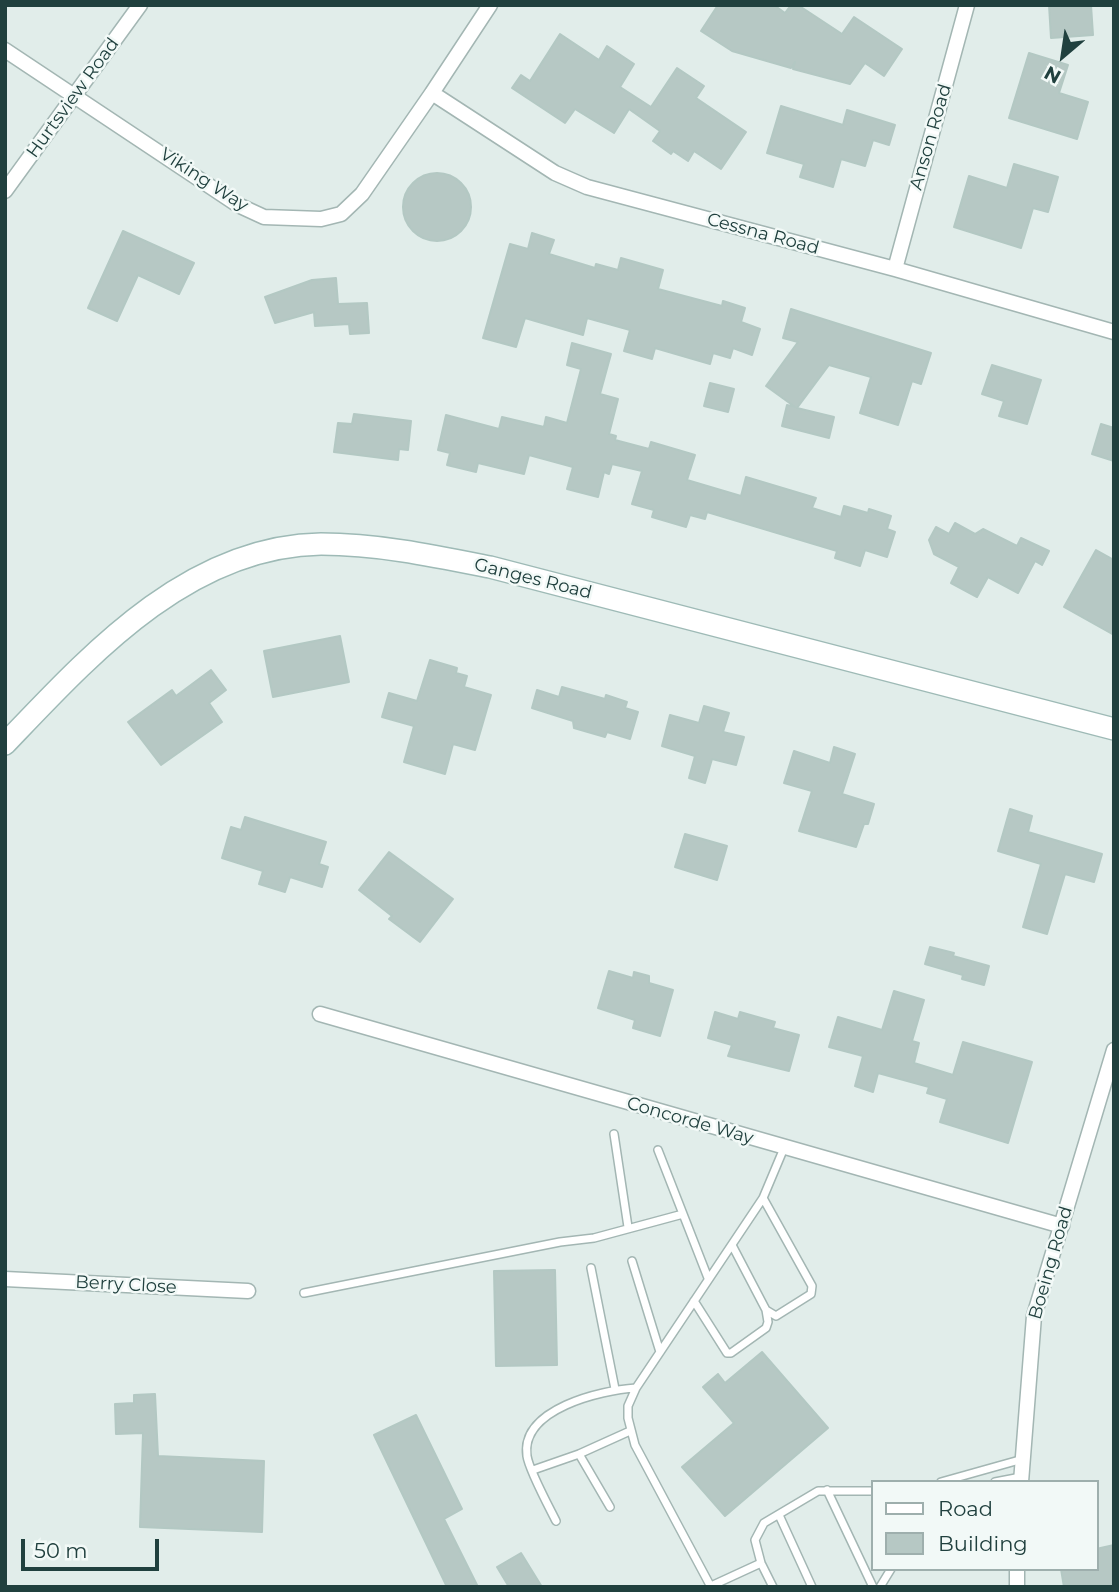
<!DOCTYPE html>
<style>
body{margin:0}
#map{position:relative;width:1119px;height:1592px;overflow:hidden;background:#e1edea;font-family:Montserrat,sans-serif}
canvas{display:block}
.frame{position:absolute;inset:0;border:7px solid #20403e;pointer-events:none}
.legend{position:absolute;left:871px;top:1480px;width:228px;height:91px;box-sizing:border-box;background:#f2f9f7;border:2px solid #9eafad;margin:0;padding:9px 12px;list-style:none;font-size:21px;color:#20403e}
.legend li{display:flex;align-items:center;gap:14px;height:35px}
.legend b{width:35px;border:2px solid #9eafad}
.north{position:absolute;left:1028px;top:21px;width:70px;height:70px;-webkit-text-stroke:5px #f2f9f7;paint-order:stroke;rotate:209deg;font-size:19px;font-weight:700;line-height:28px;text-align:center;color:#20403e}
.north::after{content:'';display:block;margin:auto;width:24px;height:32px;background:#20403e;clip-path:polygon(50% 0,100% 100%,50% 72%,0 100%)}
.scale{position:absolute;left:21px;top:1539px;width:138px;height:32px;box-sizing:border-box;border:4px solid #20403e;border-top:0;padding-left:9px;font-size:21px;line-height:24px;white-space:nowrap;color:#20403e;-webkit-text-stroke:5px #f2f9f7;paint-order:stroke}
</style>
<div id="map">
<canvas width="1119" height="1592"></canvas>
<div class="frame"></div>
<ul class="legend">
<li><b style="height:9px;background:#fff"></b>Road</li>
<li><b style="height:19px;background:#b6c8c4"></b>Building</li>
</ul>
<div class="north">N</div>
<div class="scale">50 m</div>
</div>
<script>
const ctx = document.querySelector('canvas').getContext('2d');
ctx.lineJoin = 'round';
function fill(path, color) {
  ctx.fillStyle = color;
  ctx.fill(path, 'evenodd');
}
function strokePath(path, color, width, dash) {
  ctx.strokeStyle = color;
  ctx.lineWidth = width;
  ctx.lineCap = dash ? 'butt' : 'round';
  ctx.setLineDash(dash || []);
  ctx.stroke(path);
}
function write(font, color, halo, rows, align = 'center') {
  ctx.font = font + ' Montserrat,sans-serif';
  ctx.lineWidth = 5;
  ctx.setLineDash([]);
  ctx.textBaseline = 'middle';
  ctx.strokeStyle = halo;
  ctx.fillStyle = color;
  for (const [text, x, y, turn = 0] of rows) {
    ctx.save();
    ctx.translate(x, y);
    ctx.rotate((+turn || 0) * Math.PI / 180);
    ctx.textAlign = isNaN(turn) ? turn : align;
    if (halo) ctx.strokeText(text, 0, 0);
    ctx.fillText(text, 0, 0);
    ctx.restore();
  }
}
const building = new Path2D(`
 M 718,5 L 774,5 L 785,13 L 791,5 L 798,5 L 842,34 L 854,17 L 902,49 L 884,76 L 865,63 L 850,84 L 793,69 L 795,62 L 791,68 L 732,51 L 701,31 Z
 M 1049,5 L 1091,5 L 1093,35 L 1051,38 Z
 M 560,34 L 599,60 L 607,46 L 634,64 L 620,87 L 651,107 L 677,68 L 704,86 L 696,98 L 746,132 L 721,169 L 694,151 L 688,161 L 673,151 L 671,154 L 653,141 L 660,131 L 629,109 L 614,133 L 575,109 L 565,123 L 512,88 L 521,75 L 530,81 Z
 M 1029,53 L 1068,65 L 1059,93 L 1088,102 L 1077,139 L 1009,118 Z
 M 781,106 L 843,125 L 847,110 L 895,125 L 889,145 L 873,140 L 865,166 L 841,159 L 833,187 L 800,177 L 804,164 L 767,153 Z
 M 1014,164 L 1058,177 L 1048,212 L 1033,208 L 1021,248 L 954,227 L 969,176 L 1007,188 Z
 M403 207a34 34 0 1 1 68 0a34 34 0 1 1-68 0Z
 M 123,231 L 194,263 L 179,294 L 138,275 L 117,321 L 88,308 Z
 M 532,233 L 554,240 L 549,254 L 595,268 L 596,264 L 618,270 L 621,258 L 663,270 L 658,289 L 722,306 L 723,301 L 745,308 L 741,322 L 760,329 L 752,355 L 733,348 L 730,358 L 713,353 L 710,364 L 655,348 L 652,359 L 624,351 L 630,330 L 587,318 L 583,335 L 525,318 L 516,347 L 483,338 L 510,244 L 528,249 Z
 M 336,278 L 338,304 L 367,303 L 369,333 L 350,334 L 349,324 L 315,326 L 314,312 L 275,323 L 265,297 L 312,280 Z
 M 791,309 L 931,353 L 921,384 L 912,381 L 898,425 L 860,413 L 871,377 L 829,365 L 797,408 L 834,417 L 829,438 L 782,426 L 787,405 L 795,407 L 766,386 L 798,342 L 783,338 Z
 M 572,343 L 611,354 L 600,394 L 618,399 L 609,434 L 616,436 L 615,440 L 649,449 L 651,442 L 695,455 L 687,480 L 741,496 L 746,477 L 816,498 L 812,508 L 841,517 L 844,506 L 868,513 L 869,509 L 891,516 L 887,529 L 895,532 L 887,557 L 865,550 L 860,566 L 835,558 L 837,551 L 707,512 L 705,519 L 690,515 L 686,527 L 652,517 L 654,510 L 632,504 L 642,471 L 612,464 L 609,474 L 604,472 L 598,497 L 567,489 L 573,467 L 529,455 L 524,474 L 478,463 L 476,472 L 447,465 L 450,453 L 438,450 L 446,415 L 499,429 L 502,417 L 544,427 L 546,417 L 567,423 L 581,369 L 567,365 Z
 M 992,365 L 1041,380 L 1027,424 L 999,416 L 1004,401 L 982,394 Z
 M 710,383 L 734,389 L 728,412 L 704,406 Z
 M 354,414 L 411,421 L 408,450 L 399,449 L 398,460 L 334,452 L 338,423 L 352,424 Z
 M 1101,424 L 1114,428 L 1114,461 L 1092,454 Z
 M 955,523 L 975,534 L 983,529 L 1017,546 L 1021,538 L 1049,551 L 1042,565 L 1035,561 L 1018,593 L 988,577 L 977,597 L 951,583 L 959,567 L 934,554 L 929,540 L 936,527 L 949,534 Z
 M 1096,550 L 1114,560 L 1114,635 L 1064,607 Z
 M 340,636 L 349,682 L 273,697 L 264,651 Z
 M 430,660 L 457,668 L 456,673 L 467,676 L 464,687 L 491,695 L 475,750 L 453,744 L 445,774 L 404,762 L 414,726 L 382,717 L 389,693 L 417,701 Z
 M 211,670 L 226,690 L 209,703 L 222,722 L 161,765 L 128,722 L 172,690 L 176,696 Z
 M 562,687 L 605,699 L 606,695 L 627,702 L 625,708 L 638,712 L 630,739 L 607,732 L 605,737 L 574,728 L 573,721 L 532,708 L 537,690 L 559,697 Z
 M 704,706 L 729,713 L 723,732 L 744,737 L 736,765 L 712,759 L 705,783 L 689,778 L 695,756 L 662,746 L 670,715 L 699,723 Z
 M 834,747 L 855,754 L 842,794 L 874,804 L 868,824 L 864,824 L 856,847 L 799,831 L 812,791 L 784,783 L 794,751 L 830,763 Z
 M 1010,809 L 1032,816 L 1028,832 L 1102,854 L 1094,882 L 1065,874 L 1047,934 L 1023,927 L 1041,864 L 998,851 Z
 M 245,817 L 326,842 L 319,864 L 328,867 L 322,887 L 290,877 L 285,892 L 259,884 L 263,871 L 222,858 L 231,827 L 241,830 Z
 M 685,834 L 727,846 L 717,880 L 675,867 Z
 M 389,852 L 453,899 L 420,942 L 389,919 L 392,916 L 359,890 Z
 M 930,947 L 954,953 L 953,956 L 989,966 L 984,985 L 962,979 L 963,975 L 925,964 Z
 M 609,971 L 633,978 L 634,972 L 649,976 L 649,983 L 673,990 L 660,1036 L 633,1028 L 635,1020 L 598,1008 Z
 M 894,991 L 924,1000 L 912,1041 L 919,1043 L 914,1063 L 953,1075 L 963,1042 L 1032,1062 L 1008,1143 L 940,1122 L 947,1099 L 927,1093 L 929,1087 L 878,1073 L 873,1092 L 855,1086 L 863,1056 L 829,1047 L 838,1017 L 882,1030 Z
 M 715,1012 L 738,1019 L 740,1012 L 775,1022 L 773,1028 L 799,1035 L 789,1071 L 728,1056 L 732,1045 L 708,1038 Z
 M 555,1270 L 557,1365 L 496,1366 L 494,1271 Z
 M 762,1352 L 828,1428 L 725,1516 L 682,1467 L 734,1423 L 703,1387 L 718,1374 L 725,1383 Z
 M 155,1394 L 158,1456 L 264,1461 L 262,1532 L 140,1527 L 143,1433 L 116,1434 L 115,1404 L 134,1403 L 134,1395 Z
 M 416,1415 L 462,1509 L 444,1519 L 478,1587 L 447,1587 L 374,1435 Z
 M 1114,1545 L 1114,1587 L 1064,1587 L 1061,1569 L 1096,1569 L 1096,1549 Z
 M 521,1553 L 542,1587 L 509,1587 L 497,1567 Z`);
const lane = new Path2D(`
 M 614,1134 L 628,1227
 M 658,1150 L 708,1278
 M 732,1245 L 766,1310 L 776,1316 L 811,1294 L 812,1286 L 763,1198 L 784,1148
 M 632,1261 L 660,1352
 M 591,1268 L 615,1389
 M 304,1293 L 560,1242 L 594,1238 L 683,1214
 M 694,1301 L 727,1353 L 731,1353 L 766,1328 L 768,1322 L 766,1310
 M 579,1454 L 610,1507
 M 533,1470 L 579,1454 L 630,1431
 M 941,1482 L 1023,1459
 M 995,1482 L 1021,1477
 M 827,1490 L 873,1587
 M 779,1515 L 812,1587
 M 556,1521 C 549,1507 529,1470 527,1456 C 520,1409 601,1390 636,1388
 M 711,1586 L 761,1563
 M 711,1587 L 635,1445 L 628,1418 L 628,1406 L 636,1388 L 763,1198
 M 773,1587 L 761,1563 L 755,1540 L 764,1523 L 818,1491 L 872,1491
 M 880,1587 L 891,1569`);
const street = new Path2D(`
 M 5,50 L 238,205 L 264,217 L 321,219 L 341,214 L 362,194 L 432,93 L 490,5
 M 432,93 L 555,173 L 587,187 L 895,269 L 1114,332
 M 5,191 L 140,5
 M 895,269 L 967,5
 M 320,1014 L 1062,1226
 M 5,1279 L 248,1291
 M 1021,1482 L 1034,1316 L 1114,1050
 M 1017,1587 L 1017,1569`);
const secondary = new Path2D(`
 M 5,744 C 90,655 188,546 321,544 C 378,544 435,556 490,567 L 1114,729`);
const streetNames = [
 ["Hurtsview Road",73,98,-54],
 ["Anson Road",931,137,-74],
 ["Viking Way",204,180,33],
 ["Cessna Road",763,234,15],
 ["Ganges Road",533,579,14],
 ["Concorde Way",690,1121,16],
 ["Boeing Road",1051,1263,-74],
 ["Berry Close",126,1285,3]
];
fill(building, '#b6c8c4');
strokePath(building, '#b3c8c3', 2);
strokePath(lane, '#a3b6b3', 10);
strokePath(street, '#a3b6b3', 17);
strokePath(secondary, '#9ebab6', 24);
strokePath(lane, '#fff', 7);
strokePath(street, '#fff', 14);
strokePath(secondary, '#fff', 21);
write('18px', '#20403e', '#f2f9f7', streetNames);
</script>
